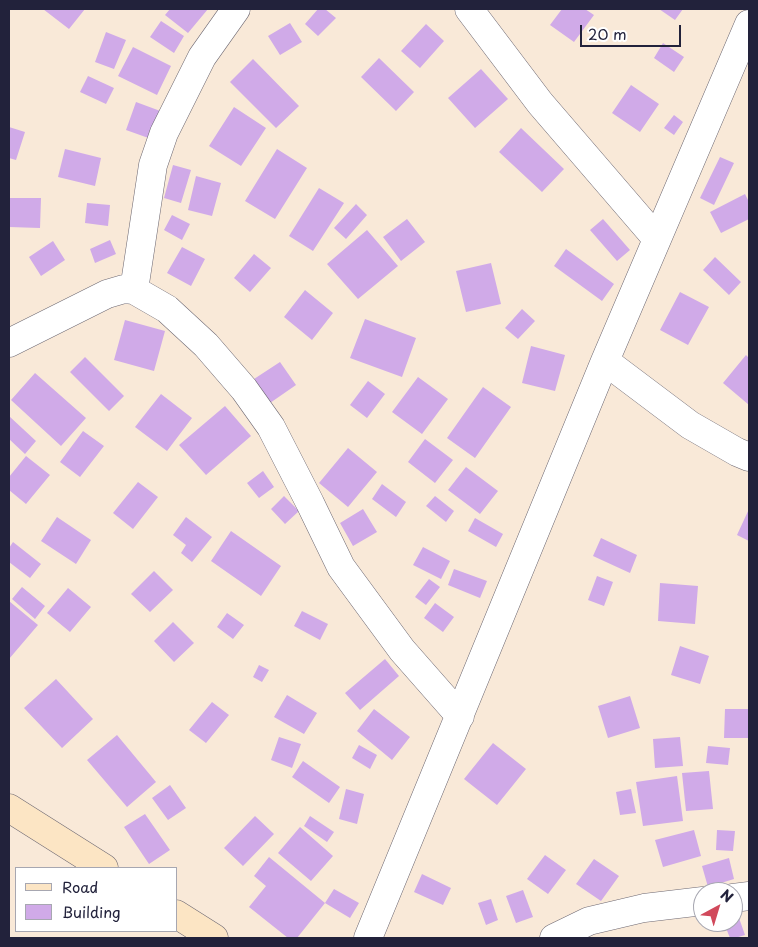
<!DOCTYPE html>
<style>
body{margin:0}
#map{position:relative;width:758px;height:947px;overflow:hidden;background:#f9e9d8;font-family:"Playpen Sans",sans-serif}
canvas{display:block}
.frame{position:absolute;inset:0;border:10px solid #22223b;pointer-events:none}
.legend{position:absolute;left:15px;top:867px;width:162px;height:65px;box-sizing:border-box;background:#fff;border:1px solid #a7a7b1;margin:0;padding:6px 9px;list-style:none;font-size:15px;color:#22223b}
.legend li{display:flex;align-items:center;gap:10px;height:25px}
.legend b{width:25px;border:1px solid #a7a7b1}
.north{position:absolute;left:693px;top:882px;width:50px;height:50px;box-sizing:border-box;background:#fff;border:1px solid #a7a7b1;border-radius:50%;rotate:39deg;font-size:14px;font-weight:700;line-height:20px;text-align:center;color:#22223b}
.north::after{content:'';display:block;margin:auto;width:18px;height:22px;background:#d1495b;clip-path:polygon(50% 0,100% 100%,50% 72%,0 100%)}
.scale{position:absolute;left:580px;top:25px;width:101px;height:22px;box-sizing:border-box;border:2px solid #22223b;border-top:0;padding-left:6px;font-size:15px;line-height:18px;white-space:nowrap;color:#22223b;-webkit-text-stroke:4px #fff;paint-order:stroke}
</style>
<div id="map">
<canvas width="758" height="947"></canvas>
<div class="frame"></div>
<ul class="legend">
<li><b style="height:6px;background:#fce5c4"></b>Road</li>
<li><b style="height:14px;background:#d0aae8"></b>Building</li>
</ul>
<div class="north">N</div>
<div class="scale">20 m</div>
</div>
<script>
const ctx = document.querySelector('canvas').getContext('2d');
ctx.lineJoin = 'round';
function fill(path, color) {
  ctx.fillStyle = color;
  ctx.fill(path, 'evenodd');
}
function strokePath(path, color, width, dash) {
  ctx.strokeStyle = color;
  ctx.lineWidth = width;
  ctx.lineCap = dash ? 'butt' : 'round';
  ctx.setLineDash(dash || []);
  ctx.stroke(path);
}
const building = new Path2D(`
 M 43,9 L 85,9 L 69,29 Z
 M 170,9 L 208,9 L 188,33 L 165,15 Z
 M 318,9 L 325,9 L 336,18 L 318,36 L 305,24 Z
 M 562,9 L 585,9 L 594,15 L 574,42 L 550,25 Z
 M 659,9 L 683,9 L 675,20 Z
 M 161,21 L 184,36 L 174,53 L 150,37 Z
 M 290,23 L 302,42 L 280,55 L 268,36 Z
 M 426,24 L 444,41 L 420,68 L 401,51 Z
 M 106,32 L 126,40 L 114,69 L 95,62 Z
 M 663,43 L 684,57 L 674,72 L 654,58 Z
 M 133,47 L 171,66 L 157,95 L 118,76 Z
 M 379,58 L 414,92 L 396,111 L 361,77 Z
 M 253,59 L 299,106 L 276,128 L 230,82 Z
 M 481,69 L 508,99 L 475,128 L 448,98 Z
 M 88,76 L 114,88 L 106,104 L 80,92 Z
 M 631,85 L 659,104 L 640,132 L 612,113 Z
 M 136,102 L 163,112 L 154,140 L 126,130 Z
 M 234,107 L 266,128 L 241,166 L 209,146 Z
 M 674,115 L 683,122 L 674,135 L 664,128 Z
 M 9,127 L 25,132 L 16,160 L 9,158 Z
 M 521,128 L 564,169 L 542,192 L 499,152 Z
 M 65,149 L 101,158 L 95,186 L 58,177 Z
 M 277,149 L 307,168 L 275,219 L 245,201 Z
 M 720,157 L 734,163 L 714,205 L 700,198 Z
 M 173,165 L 191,170 L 181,203 L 164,198 Z
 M 196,176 L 221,183 L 212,216 L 188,210 Z
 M 319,188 L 344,203 L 313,251 L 289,236 Z
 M 745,194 L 749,202 L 749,219 L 721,233 L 710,212 Z
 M 9,198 L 41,198 L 40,228 L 9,227 Z
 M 87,203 L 110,205 L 108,226 L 85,223 Z
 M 356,204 L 367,215 L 346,239 L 334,228 Z
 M 172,215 L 190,224 L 182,240 L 164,230 Z
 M 407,219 L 425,242 L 401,261 L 383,237 Z
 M 603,219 L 630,250 L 617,261 L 590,230 Z
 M 367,230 L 398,266 L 358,299 L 327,264 Z
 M 110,240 L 116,254 L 95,263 L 90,249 Z
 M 53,241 L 65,260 L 41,276 L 29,257 Z
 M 182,247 L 205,259 L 191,286 L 167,273 Z
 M 566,249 L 614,284 L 602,301 L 554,266 Z
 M 254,254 L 271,268 L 250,292 L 234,278 Z
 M 715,257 L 741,282 L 729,295 L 703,270 Z
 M 491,263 L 501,304 L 466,312 L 456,271 Z
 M 305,290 L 333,313 L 312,340 L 284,317 Z
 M 680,292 L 709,307 L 688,345 L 660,330 Z
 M 522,309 L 535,321 L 518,339 L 505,328 Z
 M 365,319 L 416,338 L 402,377 L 350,358 Z
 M 125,320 L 165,331 L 154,371 L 114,360 Z
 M 531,346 L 565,355 L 555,391 L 522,383 Z
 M 746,355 L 749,358 L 749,405 L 723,383 Z
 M 85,357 L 124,396 L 109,411 L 70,372 Z
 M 280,362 L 296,385 L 270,403 L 254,379 Z
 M 35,373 L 86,418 L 61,446 L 11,400 Z
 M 418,377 L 448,399 L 422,434 L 392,412 Z
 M 368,381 L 385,394 L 367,418 L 350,405 Z
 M 483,387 L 511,407 L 475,458 L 447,438 Z
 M 161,394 L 192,418 L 167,451 L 135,427 Z
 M 225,406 L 251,436 L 206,475 L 179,445 Z
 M 9,416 L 36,441 L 25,454 L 9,439 Z
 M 83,431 L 104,446 L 80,477 L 60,462 Z
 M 425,439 L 453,460 L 435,483 L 408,462 Z
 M 348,448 L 377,472 L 348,507 L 319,483 Z
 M 26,456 L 50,475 L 26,504 L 9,490 L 9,477 Z
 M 466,467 L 498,491 L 480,514 L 448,490 Z
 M 263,471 L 274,487 L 259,498 L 247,483 Z
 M 138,482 L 158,497 L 133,529 L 113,513 Z
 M 382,484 L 406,502 L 396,517 L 372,499 Z
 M 284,496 L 299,511 L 285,524 L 271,509 Z
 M 435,496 L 454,511 L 446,522 L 426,506 Z
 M 363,509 L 377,532 L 353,546 L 340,523 Z
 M 749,509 L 749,541 L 737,535 Z
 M 57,517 L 91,540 L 76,564 L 41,541 Z
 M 186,517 L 212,537 L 192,562 L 181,553 L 186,545 L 173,535 Z
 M 475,518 L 503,534 L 496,547 L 468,531 Z
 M 231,531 L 281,566 L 261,596 L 211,561 Z
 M 601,538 L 637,555 L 630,573 L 593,556 Z
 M 13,542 L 41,564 L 30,578 L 9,562 L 9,548 Z
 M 423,547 L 450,561 L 441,579 L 413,565 Z
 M 454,569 L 487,581 L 480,598 L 448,585 Z
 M 154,571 L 173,590 L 150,612 L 131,594 Z
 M 597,576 L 613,582 L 604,606 L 588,600 Z
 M 429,579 L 440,587 L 426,605 L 415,597 Z
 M 660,583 L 698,586 L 695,624 L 658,621 Z
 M 22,587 L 45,606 L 35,619 L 12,599 Z
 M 68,588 L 91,607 L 70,632 L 47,613 Z
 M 9,601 L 38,625 L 9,659 Z
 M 435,603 L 454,617 L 443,632 L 424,618 Z
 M 302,611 L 328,624 L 320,640 L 294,626 Z
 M 227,613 L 244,625 L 233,639 L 217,627 Z
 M 173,622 L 194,643 L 174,662 L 154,641 Z
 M 680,646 L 709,656 L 700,684 L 671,675 Z
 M 385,659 L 399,676 L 360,710 L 345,693 Z
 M 259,665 L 269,670 L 262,682 L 253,677 Z
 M 56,679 L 93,719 L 62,748 L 24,708 Z
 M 287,695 L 317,713 L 304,734 L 274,717 Z
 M 630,696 L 640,728 L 608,738 L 598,706 Z
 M 212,702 L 229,715 L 206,743 L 189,730 Z
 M 374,709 L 410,737 L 392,760 L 357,731 Z
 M 725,709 L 749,709 L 749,738 L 724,738 Z
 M 117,735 L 156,782 L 127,807 L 87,760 Z
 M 279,737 L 301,744 L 292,768 L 271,760 Z
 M 680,737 L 683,766 L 655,768 L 653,739 Z
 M 493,743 L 526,769 L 497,805 L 464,779 Z
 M 359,745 L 377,755 L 370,769 L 352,758 Z
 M 708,746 L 730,748 L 728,765 L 706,763 Z
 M 303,761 L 340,787 L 329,803 L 292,777 Z
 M 709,771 L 713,809 L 686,811 L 682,773 Z
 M 677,776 L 683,821 L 643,826 L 636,782 Z
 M 170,785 L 186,808 L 168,820 L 152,798 Z
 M 346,789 L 364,794 L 357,824 L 339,819 Z
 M 631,789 L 636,813 L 620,815 L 616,792 Z
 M 145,814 L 170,850 L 149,864 L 124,827 Z
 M 255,816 L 274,834 L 243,866 L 224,848 Z
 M 310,816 L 334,832 L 327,842 L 304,826 Z
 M 300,827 L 333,856 L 311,881 L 278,853 Z
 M 694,830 L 701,856 L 663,867 L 655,840 Z
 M 717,830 L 735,831 L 733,851 L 716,850 Z
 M 545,855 L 566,870 L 548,894 L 527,879 Z
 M 269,857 L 325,903 L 297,938 L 288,938 L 249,907 L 266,886 L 254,876 Z
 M 729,858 L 734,879 L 708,887 L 702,866 Z
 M 594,859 L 619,876 L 601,901 L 576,884 Z
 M 422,874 L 451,888 L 443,905 L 414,892 Z
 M 334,889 L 359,903 L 350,918 L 325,903 Z
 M 523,890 L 533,917 L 516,923 L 506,896 Z
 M 491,899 L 498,920 L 486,925 L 478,903 Z
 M 739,918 L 745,935 L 735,938 L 730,938 L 724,923 L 733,922 L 733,920 Z`);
const street = new Path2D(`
 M 469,9 L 540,103 L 657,239
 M 134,290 L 153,165 L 164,133 L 202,57 L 236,9
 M 9,343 L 107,294 L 124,289 L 134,290 L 167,309 L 206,345 L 244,389 L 271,427 L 310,503 L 341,567 L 402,650 L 460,716
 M 605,361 L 690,425 L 737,452 L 749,457
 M 733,898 L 749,896
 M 368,938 L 605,361 L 749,24
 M 554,938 L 589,921 L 644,908 L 703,901`);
const secondary = new Path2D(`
 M 9,808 L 104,868
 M 176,914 L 214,938`);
fill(building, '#d0aae8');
strokePath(street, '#6d6872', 29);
strokePath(secondary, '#6d6872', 29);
strokePath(street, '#fff', 28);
strokePath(secondary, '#fce5c4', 28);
</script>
